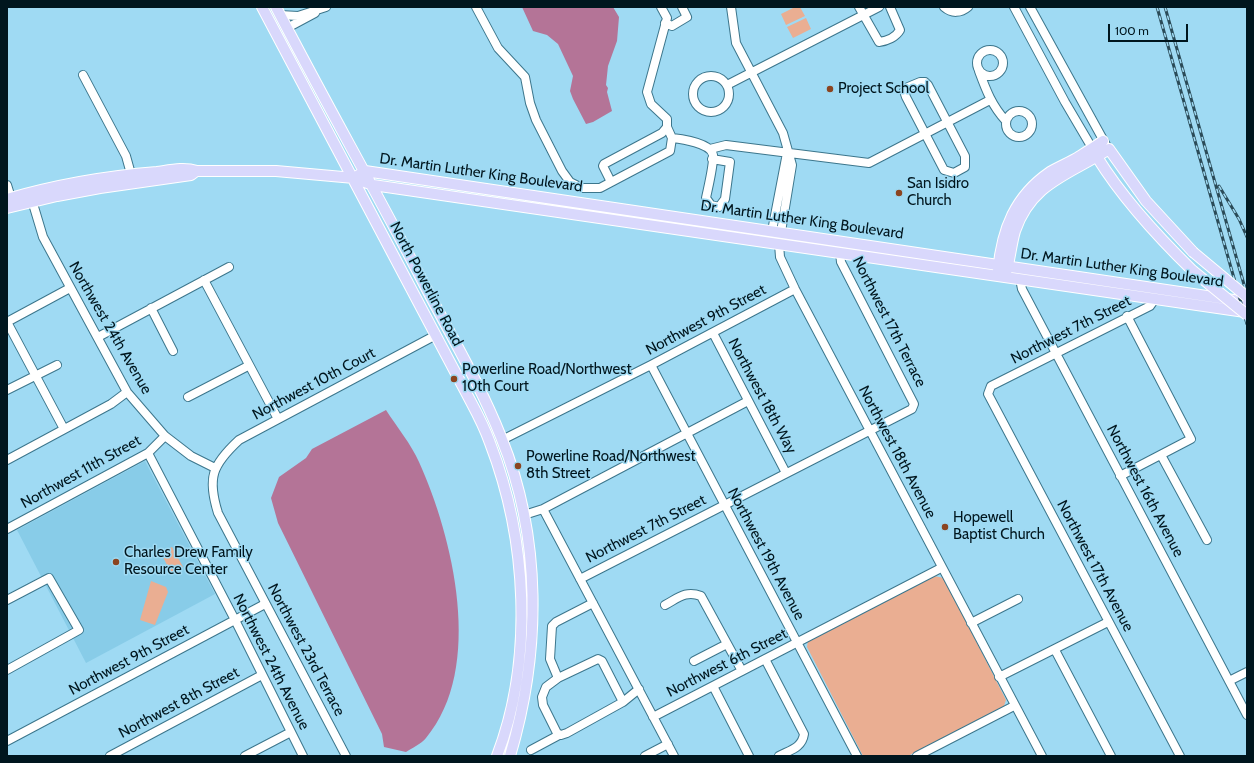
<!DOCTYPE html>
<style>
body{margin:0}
#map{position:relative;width:1254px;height:763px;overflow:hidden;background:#9fdaf3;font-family:Cabin,sans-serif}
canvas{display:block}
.frame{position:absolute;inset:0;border:8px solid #00161e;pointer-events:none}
.scale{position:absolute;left:1108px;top:24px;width:80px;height:18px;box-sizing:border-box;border:2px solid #00161e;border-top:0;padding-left:5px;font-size:12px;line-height:14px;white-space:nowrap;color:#00161e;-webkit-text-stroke:3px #9fdaf3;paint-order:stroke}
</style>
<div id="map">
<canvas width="1254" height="763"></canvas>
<div class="frame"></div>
<div class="scale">100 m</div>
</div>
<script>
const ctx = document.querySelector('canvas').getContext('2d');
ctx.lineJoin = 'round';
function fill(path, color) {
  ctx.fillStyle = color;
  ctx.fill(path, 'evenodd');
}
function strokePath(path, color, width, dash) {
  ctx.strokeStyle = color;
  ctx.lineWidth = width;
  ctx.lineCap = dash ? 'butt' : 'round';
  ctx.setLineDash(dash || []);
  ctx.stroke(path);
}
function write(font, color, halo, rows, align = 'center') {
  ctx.font = font + ' Cabin,sans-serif';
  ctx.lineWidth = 3;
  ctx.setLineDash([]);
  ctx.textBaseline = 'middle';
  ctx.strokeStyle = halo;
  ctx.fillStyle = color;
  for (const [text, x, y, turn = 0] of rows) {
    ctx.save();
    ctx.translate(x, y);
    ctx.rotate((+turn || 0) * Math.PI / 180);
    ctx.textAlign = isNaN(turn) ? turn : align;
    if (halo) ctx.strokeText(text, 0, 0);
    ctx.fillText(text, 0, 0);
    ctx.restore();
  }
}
const built = new Path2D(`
 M 145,461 L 215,594 L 86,663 L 17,530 Z`);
const green = new Path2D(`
 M 795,7 L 800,7 L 805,16 L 786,25 L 781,14 Z
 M 806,18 L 811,29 L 793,38 L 787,27 Z
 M 172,547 L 183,567 L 171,573 L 161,553 Z
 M 934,576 L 944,578 L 1006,700 L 1004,706 L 908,756 L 863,756 L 807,647 L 808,640 Z
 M 151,581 L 166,587 L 168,592 L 155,625 L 140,620 Z`);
const water = new Path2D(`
 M 522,7 L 613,7 L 619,17 L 617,41 L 608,66 L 606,85 L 608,88 L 607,92 L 612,111 L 593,122 L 586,124 L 573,99 L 570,91 L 573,76 L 558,44 L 547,35 L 533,31 Z
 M 386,410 C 397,427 411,444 419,462 C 453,537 485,668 426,738 C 421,744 412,748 406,752 L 384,747 L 382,734 L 278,523 L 271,498 L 279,477 L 306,458 L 312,449 Z`);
const minor = new Path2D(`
 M 476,7 L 498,48 L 525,77 L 530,103 L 536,120 L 562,171 L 570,182 L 582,188 L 600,188 L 670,151 L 672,138 L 667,127
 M 731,7 L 736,43 L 783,133 L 792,165 L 779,244 L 780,257 L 795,289 L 1042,756
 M 859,7 L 879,42 C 887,41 896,37 900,30 L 890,7
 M 944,7 C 952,14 961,13 968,7
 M 1014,7 L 1065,102 L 1095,153
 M 1030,7 L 1106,145
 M 280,15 L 298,16 L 326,7
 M 665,23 L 672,26 L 687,17 L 682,7
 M 287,28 L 315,13
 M977 63a13 13 0 1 1 26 0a13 13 0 1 1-26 0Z
 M 979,71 C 986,90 992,106 1006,121
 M 83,75 L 126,156 L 131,174
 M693 94a18 18 0 1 1 36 0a18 18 0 1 1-36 0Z
 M 920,82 L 925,82 L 928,85 L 965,156 L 965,167 L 954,173 L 944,170 L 906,97 L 904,91 L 908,87 Z
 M 727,85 L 879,7
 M1006 124a13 13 0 1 1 26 0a13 13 0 1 1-26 0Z
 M 672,138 C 681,139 711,143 713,155 C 714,164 708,188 706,198 L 711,205 L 719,207 L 725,199 L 730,162 L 712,159
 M 710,149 L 726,145 L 869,163 L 990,100
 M 611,182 L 603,166 L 604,164 L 662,133 L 667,127 L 667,119 L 651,104 L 647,92 L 667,18 L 661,7
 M 7,185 L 11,198
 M 31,197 L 43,237 L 127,392 L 165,436 L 191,456 L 215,468
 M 775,236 L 772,231 L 787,153
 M 1020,279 L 1022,289 L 1247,715
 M 204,280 L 278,419
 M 1158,289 L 1155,299 L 1150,306 L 997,383 L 991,386 L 988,394 L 1180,756
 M 151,308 L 173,351
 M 713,333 L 786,473
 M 98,337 L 229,267
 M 651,365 L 857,756
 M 7,390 L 57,365
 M 188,397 L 248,366
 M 64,429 L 7,322 L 70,288
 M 502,440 L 651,365 L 795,289
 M 148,453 L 235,620 L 303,756
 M 1161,455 L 1207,540
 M 7,460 L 111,404 L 127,392
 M 1120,476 L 1191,439 L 1127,316
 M 543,509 L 674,756
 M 524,515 L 543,509 L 748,401
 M 7,529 L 148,453 L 165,436
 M 580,579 L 912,409 L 914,404 L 841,262 L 840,253
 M 7,600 L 49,578 L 79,630 L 7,670
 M 593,603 L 556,622 L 552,626 L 550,659 L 558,678 L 546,687 L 542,697 L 543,705 L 557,733 L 561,735 L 567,733 L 623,702 L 639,689
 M 665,605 C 678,598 686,590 701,596 L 742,671
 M 971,623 L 1018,599
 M 1055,650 L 1111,756
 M 765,659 L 804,734 C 802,748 790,750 779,756
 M 694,661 L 727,644
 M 999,677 L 1108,622
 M 558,678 L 598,659 L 602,661 L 623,702
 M 1229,681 L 1247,672
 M 713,686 L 749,756
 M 653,717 L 941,568
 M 7,741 L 265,604
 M 531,750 L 559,735
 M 110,756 L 262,675
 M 245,756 L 291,732
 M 346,756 L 218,513 C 207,478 212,465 239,440 L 436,335
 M 645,756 L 668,744
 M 917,756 L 1014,706`);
const major = new Path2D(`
 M 262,7 L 471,402 C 478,415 485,429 490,443 C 527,539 534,659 497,756
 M 276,7 C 324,100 376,191 424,284 C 450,334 480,384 501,437 C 542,538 541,652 510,756
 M 1097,157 C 1123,199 1157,236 1193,271
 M 354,178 L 365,171 L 1247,302
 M 7,199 C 55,185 107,176 157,172 C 171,170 184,167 197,171 L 276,171 L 354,178 L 373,185 L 1245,312
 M 7,208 L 57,196 L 100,188 L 191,175 L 195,172
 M 998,271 C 1002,229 1015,196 1050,172 C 1060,166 1071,162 1080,156 C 1088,151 1096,146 1103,141
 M 1006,273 C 1010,259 1011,245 1015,231 C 1032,182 1069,175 1109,149 L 1146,201 L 1193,252`);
const rail = new Path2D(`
 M 1157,7 L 1247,324
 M 1165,7 L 1247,295
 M 1219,186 L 1239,219 L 1247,237`);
const majorBridge = new Path2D(`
 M 1193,252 L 1247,297
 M 1193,271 L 1247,315`);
const markers = [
 [830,89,4,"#8b4420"],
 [899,193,4,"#8b4420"],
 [454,379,4,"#8b4420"],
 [518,466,4,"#8b4420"],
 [945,527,4,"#8b4420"],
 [116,562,4,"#8b4420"]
];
const poiNames = [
 ["Project School",838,89],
 ["San Isidro",907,184],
 ["Church",907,201],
 ["Powerline Road/Northwest",462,370],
 ["10th Court",462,387],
 ["Powerline Road/Northwest",526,457],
 ["8th Street",526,474],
 ["Hopewell",953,518],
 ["Baptist Church",953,535],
 ["Charles Drew Family",124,553],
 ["Resource Center",124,570]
];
const streetNames = [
 ["Dr. Martin Luther King Boulevard",481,173,8],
 ["Dr. Martin Luther King Boulevard",802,220,8],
 ["Dr. Martin Luther King Boulevard",1122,268,8],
 ["North Powerline Road",426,284,62],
 ["Northwest 9th Street",706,320,-28],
 ["Northwest 17th Terrace",889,322,63],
 ["Northwest 24th Avenue",110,328,60],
 ["Northwest 7th Street",1071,330,-27],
 ["Northwest 10th Court",314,384,-28],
 ["Northwest 18th Way",762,396,62],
 ["Northwest 18th Avenue",897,452,62],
 ["Northwest 11th Street",81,472,-29],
 ["Northwest 16th Avenue",1145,491,62],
 ["Northwest 7th Street",646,529,-27],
 ["Northwest 19th Avenue",766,554,62],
 ["Northwest 17th Avenue",1095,566,62],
 ["Northwest 23rd Terrace",306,650,62],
 ["Northwest 9th Street",129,660,-28],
 ["Northwest 24th Avenue",271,662,63],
 ["Northwest 6th Street",727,663,-27],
 ["Northwest 8th Street",179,703,-28]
];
fill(built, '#88cce8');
fill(green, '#eaae92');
fill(water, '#b47497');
strokePath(minor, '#3c768c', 10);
strokePath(major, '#fff', 12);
strokePath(minor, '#fff', 8);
strokePath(major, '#d9d8fc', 10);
strokePath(rail, '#2b4b58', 3);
strokePath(rail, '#9fdaf3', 1.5, [4.5]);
strokePath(majorBridge, '#fff', 12, []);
strokePath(majorBridge, '#d9d8fc', 10);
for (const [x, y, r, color] of markers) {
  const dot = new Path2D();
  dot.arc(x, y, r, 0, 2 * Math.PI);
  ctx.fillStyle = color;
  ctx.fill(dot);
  strokePath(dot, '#9fdaf3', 1.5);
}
write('15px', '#00161e', '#9fdaf3', poiNames, 'left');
write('15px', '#00161e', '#9fdaf3', streetNames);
</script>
